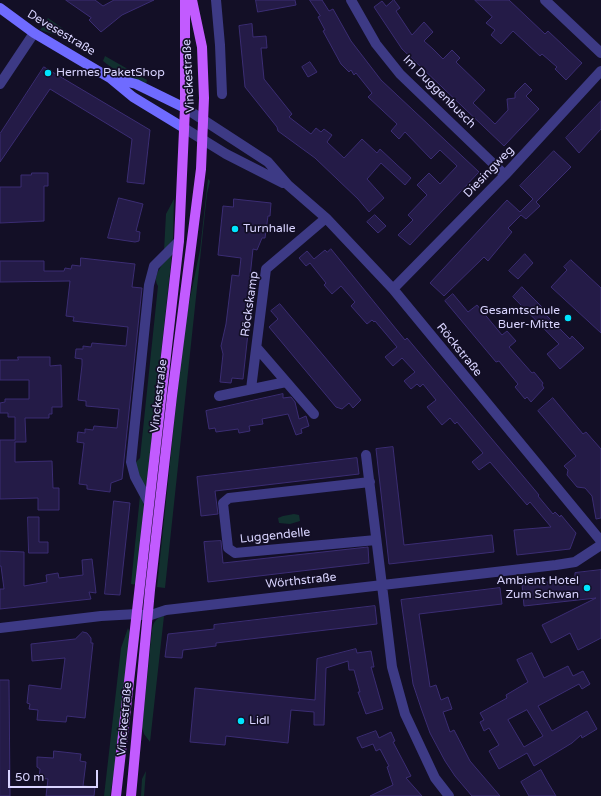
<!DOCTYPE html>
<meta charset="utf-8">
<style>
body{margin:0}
#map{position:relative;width:601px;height:796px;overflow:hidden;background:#130f26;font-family:"Varela Round",sans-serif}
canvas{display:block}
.scale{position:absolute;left:8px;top:770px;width:90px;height:18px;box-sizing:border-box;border:2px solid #d9d4ff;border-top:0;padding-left:5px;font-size:12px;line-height:14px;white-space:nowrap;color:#d9d4ff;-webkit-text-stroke:3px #130f26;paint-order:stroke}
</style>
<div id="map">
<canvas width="601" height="796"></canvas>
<div class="scale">50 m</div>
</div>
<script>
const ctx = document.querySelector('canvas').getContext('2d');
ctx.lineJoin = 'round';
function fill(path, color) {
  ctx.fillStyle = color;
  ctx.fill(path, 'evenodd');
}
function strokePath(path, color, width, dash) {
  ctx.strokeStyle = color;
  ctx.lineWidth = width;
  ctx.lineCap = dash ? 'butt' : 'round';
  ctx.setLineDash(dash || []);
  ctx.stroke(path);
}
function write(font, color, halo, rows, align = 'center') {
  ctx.font = font + ' "Varela Round",sans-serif';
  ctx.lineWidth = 3.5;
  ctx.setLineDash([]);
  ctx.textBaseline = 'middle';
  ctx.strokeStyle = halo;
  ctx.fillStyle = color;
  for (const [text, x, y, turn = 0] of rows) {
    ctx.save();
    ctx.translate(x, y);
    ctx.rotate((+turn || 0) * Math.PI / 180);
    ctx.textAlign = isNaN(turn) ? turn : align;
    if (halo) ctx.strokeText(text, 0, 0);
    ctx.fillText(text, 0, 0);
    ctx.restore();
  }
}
const green = new Path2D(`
 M 48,18 L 69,33 L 66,38 L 40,30 Z
 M 105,56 L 147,80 L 146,84 C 129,79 117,72 103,61 Z
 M 208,179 L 210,181 L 207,194 L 165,588 L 157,587 L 182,348 L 188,308 L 200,250 Z
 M 174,199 L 173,239 L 164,251 L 166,214 Z
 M 172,253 L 170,272 L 146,491 L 135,467 L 136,462 L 140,458 L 158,286 C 151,275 165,261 172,253 Z
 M 140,496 L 145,507 L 137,585 L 131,584 Z
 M 294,514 L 299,515 L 300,521 L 290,524 L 279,523 L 278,518 L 283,516 Z
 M 164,616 L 150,742 L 144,734 L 142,727 L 152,630 C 153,622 157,617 164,616 Z
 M 128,628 L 131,635 L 118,749 L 110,796 L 104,796 L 121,648 Z
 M 146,771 L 144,796 L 141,796 L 142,779 Z`);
const building = new Path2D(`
 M 66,0 L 95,0 L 103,6 L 114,0 L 154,0 L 122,15 L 101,32 L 89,20 L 91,18 Z
 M 256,0 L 295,0 L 296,5 L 258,12 Z
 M 310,0 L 322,0 L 329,11 L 333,9 L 351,41 L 381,80 L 479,172 L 410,245 L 398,235 L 413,220 L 408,215 L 427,195 L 417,185 L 429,173 L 440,184 L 457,166 L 440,150 L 431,159 L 405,132 L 399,139 L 391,131 L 397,124 L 368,97 L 372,93 L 356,73 L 354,75 L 351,70 L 349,72 L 341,64 L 323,31 L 325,30 L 318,17 L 320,16 Z
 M 394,0 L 400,8 L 396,11 L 412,35 L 424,22 L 433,32 L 424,41 L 433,49 L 443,59 L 452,50 L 460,58 L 456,62 L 485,90 L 473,103 L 495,124 L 508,110 L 507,99 L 515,98 L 515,93 L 525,83 L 532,90 L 526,96 L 539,109 L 504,146 L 402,49 L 374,7 L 382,1 L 386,6 Z
 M 475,0 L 509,0 L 545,34 L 548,31 L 582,63 L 566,80 L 555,69 L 557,67 L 542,54 L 540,56 L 513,31 L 501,44 L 491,35 L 495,30 L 486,23 L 492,17 Z
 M 252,24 L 253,37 L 266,36 L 267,48 L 261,48 L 264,79 L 292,114 L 289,117 L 311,134 L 316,128 L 321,132 L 324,129 L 332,135 L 327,142 L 344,158 L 362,139 L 377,153 L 380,149 L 411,178 L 405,185 L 381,163 L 367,179 L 384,198 L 369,212 L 358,199 L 315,158 L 278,131 L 277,127 L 245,87 L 239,26 Z
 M 310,62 L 317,72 L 308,77 L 302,67 Z
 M 44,67 L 150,130 L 144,184 L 127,182 L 132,139 L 50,89 L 0,162 L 0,134 Z
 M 601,101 L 601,129 L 579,153 L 566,138 Z
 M 554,151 L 571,167 L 536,202 L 540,206 L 526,219 L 521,215 L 508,228 L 512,232 L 488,261 L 484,257 L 444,296 L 430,283 L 507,200 L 520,212 L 533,199 L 520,186 Z
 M 32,173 L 48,173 L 48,186 L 44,186 L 44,221 L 0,223 L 0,187 L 21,187 L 21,175 L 31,175 Z
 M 119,198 L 143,204 L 136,231 L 140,232 L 139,241 L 135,242 L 108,238 Z
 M 234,199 L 271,203 L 270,216 L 268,216 L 265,238 L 262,238 L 257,250 L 253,249 L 250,277 L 254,278 L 243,379 L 232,378 L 231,383 L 220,382 L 223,354 L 221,346 L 226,324 L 232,275 L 239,276 L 241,258 L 218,255 L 223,206 L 233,207 Z
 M 375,215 L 386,226 L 378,233 L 367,222 Z
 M 331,249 L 405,340 L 407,338 L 539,495 L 538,496 L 553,514 L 555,512 L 560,517 L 561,515 L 576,533 L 570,549 L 517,555 L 514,530 L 551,527 L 530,502 L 527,505 L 490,462 L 479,470 L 472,462 L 483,453 L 457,422 L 455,424 L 450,418 L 442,425 L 427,407 L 436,400 L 423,384 L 420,387 L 417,384 L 411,389 L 404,381 L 415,372 L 402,358 L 393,366 L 385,357 L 397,347 L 375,321 L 374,322 L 372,320 L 367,324 L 351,306 L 355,302 L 341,286 L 332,294 L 324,285 L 326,283 L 310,263 L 306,266 L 299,258 L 307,251 L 314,259 L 325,250 L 327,252 Z
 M 525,254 L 533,263 L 518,279 L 509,271 Z
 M 81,258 L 135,264 L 132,287 L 142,288 L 122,479 L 111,483 L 110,492 L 87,489 L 87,485 L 79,484 L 84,443 L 77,442 L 78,432 L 85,433 L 85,429 L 93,430 L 94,426 L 117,428 L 119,409 L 86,406 L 86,401 L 78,400 L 82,365 L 82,359 L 75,358 L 76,349 L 83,349 L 83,346 L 91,347 L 92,343 L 126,346 L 128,327 L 73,321 L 74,317 L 66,316 L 70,281 L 0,282 L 0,261 L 44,261 L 44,271 L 64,271 L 65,268 L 71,269 L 72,265 L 80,266 Z
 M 571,260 L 601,288 L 601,333 L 551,287 L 567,270 L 564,267 Z
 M 522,287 L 545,310 L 543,312 L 570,339 L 572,336 L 584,348 L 560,369 L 547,354 L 559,344 L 513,297 Z
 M 453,294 L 468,312 L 477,305 L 502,335 L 507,331 L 516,341 L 509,347 L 532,373 L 534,372 L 543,383 L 542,385 L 544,388 L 531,402 L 527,397 L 525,399 L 515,387 L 518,384 L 499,361 L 496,362 L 445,301 Z
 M 280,304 L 361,400 L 353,408 L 349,403 L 342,409 L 336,407 L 269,327 L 278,319 L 271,311 Z
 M 18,357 L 50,357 L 50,366 L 61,365 L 62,407 L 52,407 L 52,414 L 49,414 L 49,418 L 25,418 L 26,442 L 15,442 L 15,462 L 52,461 L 53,488 L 59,488 L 59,510 L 38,510 L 38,498 L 0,499 L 0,440 L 15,440 L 15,417 L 8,417 L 8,413 L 0,413 L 0,403 L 5,402 L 5,399 L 29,399 L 29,380 L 0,380 L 0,360 L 18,360 Z
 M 283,394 L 283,398 L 291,397 L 295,402 L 299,419 L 306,416 L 309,426 L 301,429 L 302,433 L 296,435 L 288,414 L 262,419 L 263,424 L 249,426 L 250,431 L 239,433 L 238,429 L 216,432 L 215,428 L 209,429 L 206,411 Z
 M 553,398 L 583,434 L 586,432 L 601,449 L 601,518 L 596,519 L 592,496 L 585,488 L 577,487 L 567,475 L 568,470 L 564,466 L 576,456 L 538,411 Z
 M 393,447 L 404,545 L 492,535 L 494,552 L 389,564 L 376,449 Z
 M 357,458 L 359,474 L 215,491 L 218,514 L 201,516 L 197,477 Z
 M 114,501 L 130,503 L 120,595 L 105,594 Z
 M 28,517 L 39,517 L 39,542 L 48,542 L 48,553 L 29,553 Z
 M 221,541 L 223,563 L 368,547 L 369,563 L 208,582 L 204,542 Z
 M 0,551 L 24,552 L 24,586 L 47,582 L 46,575 L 58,573 L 59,578 L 83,575 L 82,560 L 92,559 L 96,593 L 89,592 L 91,599 L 0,609 L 0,589 L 4,589 L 1,566 L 0,566 Z
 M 601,570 L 601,638 L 578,650 L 570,633 L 551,643 L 542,625 L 596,598 L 524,606 L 522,585 L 575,579 L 575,573 Z
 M 500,588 L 502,604 L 419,614 L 430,687 L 436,685 L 441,700 L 448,697 L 452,709 L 443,712 L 450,732 L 454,730 L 470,761 L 500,796 L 472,796 L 455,776 L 445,761 L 430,733 L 421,708 L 413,684 L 401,600 Z
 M 375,606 L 377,624 L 216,643 L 216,646 L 183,650 L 182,658 L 165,657 L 168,634 L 214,629 L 214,625 Z
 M 83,632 L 87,633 L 91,638 L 91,643 L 93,643 L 85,718 L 67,716 L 66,722 L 37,720 L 38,710 L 29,709 L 30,704 L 27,703 L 29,685 L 61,689 L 65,658 L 32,661 L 31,644 L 75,639 Z
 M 356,649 L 357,653 L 371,651 L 374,667 L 371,667 L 383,709 L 366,714 L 358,692 L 360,692 L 354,670 L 349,670 L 348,661 L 326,668 L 324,725 L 314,725 L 314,712 L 291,710 L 288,743 L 226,736 L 225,745 L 190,742 L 195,688 L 315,700 L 317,659 Z
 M 532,653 L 544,678 L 568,666 L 573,676 L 583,671 L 590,684 L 582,689 L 579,684 L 538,706 L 552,731 L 587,711 L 597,729 L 582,738 L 581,735 L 572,743 L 534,766 L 527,753 L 499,769 L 489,751 L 499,745 L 489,728 L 484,731 L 480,722 L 484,720 L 480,713 L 507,698 L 506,695 L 528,682 L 517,660 ZM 527,710 L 543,736 L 524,747 L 508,720 Z
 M 0,680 L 9,680 L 10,796 L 0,796 Z
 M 376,731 L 379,738 L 391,732 L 395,741 L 393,742 L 411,776 L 406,778 L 422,796 L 370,796 L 393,785 L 387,767 L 389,766 L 380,749 L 376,751 L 373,744 L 362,748 L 357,738 Z
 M 54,751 L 81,754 L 80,761 L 86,762 L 83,786 L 95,787 L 94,796 L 46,796 L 48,779 L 39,778 L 40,769 L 37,767 L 37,757 L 53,758 Z
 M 541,770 L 547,781 L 556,796 L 529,796 L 521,782 Z`);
const street = new Path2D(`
 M 216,0 L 220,45 L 222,94
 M 351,0 L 376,44 L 400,74 L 505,175
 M 545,0 L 601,53
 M 0,84 L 34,33
 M 185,108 L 268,162 L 288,185 L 326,218 L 393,289 L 601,541
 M 184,128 L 226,154 L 283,183
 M 393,289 L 505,175 L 601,71
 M 257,348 L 314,414
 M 251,389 L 266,269 L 326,218
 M 219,396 L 286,382
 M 366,455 L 392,667 L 405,714 L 435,778 L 449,796
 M 370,482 L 229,498 L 223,503 L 228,548 L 235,553 L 376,540
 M 149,503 L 135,477 L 131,462 L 149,285 L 154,266 L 179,241
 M 0,628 L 101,616 L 137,614 L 148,616 L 166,610 L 556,565 L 575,562 L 601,545`);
const secondary = new Path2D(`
 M 0,8 L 34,33 L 110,78 L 133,97 L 184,128
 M 112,78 L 136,84 L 185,108`);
const primary = new Path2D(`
 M 116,796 L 179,241 L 185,108 L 185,0
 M 131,796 L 150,590 L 172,396 L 201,169 L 204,98 L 202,47 L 192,0`);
const markers = [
 [48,73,4,"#00e5ff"],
 [235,229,4,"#00e5ff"],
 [568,318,4,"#00e5ff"],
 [587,588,4,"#00e5ff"],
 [241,721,4,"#00e5ff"]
];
const streetNames = [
 ["Devesestraße",61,33,31],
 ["Vinckestraße",189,76,-93],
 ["Im Duggenbusch",439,92,45],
 ["Diesingweg",489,172,-46],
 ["Röckskamp",250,304,-82],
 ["Röckstraße",459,350,51],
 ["Vinckestraße",159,396,-83],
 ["Luggendelle",275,536,-6],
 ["Wörthstraße",301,581,-6],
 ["Vinckestraße",125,719,-85]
];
const poiNames = [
 ["Hermes PaketShop",56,73],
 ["Turnhalle",243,229],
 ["Gesamtschule",560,311,"right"],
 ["Buer-Mitte",560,325,"right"],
 ["Ambient Hotel",579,581,"right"],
 ["Zum Schwan",579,595,"right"],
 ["Lidl",249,721]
];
fill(green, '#12302f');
fill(building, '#241b47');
strokePath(building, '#3b2d73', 1);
strokePath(street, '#3d3a85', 10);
strokePath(secondary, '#6f6bff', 10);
strokePath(primary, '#c25bff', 10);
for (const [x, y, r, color] of markers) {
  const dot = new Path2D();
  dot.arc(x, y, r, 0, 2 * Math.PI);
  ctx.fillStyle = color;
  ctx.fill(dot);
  strokePath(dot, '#130f26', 1.5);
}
write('12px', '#d9d4ff', '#130f26', streetNames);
write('12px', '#d9d4ff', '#130f26', poiNames, 'left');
</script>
